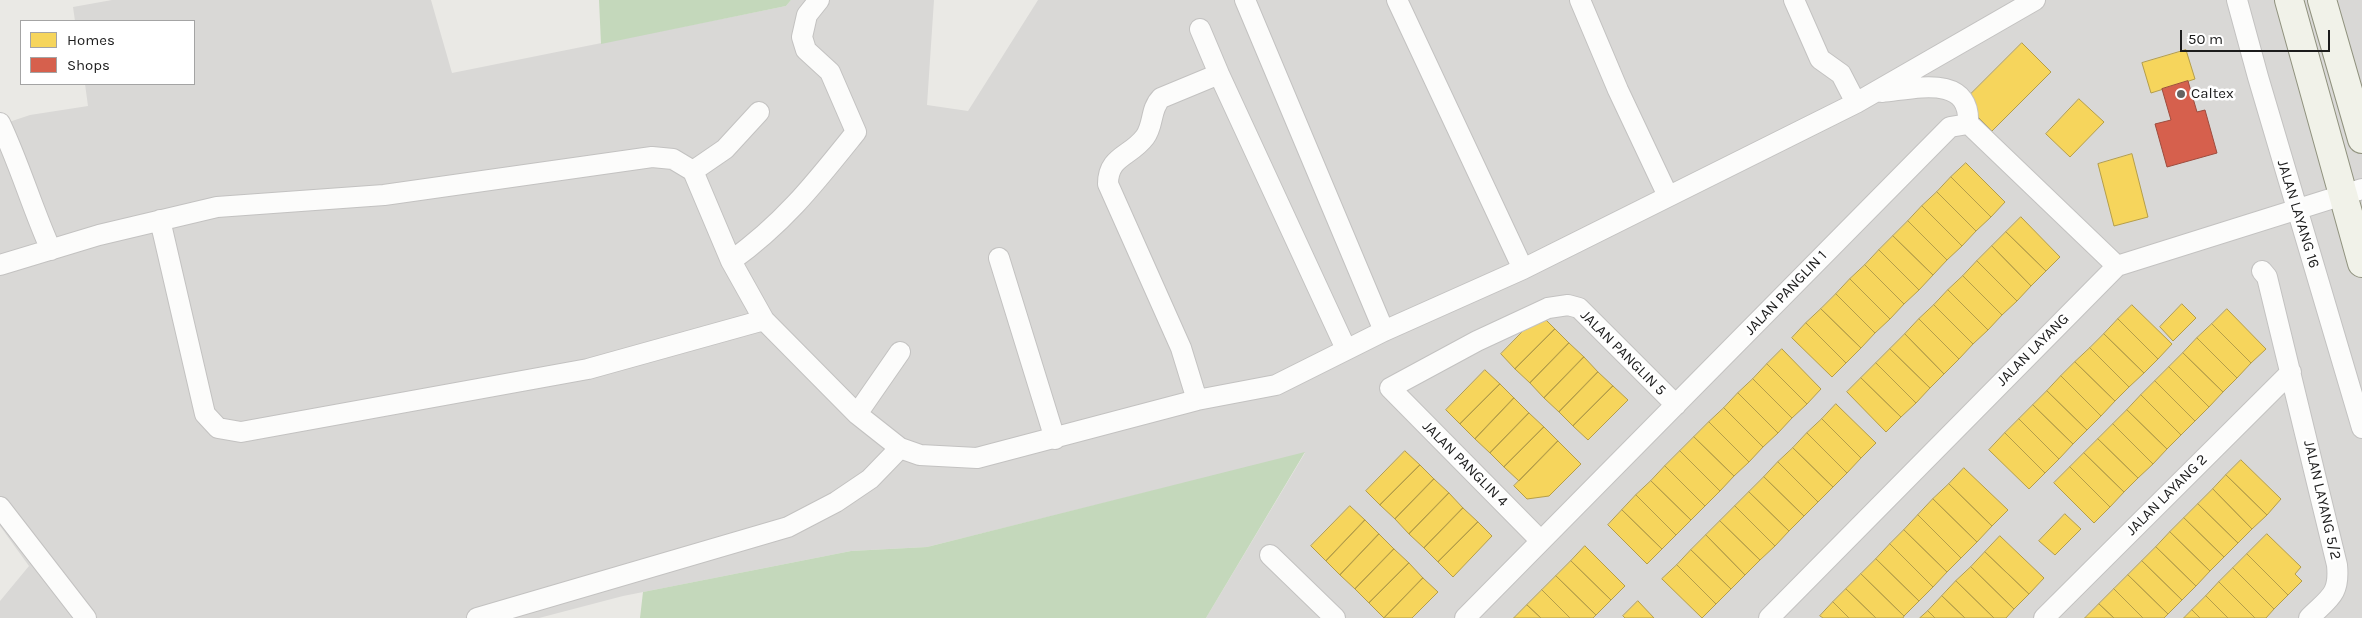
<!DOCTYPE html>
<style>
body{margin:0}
#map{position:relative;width:2362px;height:618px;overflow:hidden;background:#eae9e5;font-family:Karla,sans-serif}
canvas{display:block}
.legend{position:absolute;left:20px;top:20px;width:175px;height:65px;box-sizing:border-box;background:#fff;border:1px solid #a4a4a4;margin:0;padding:6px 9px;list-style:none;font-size:15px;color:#1c1c1c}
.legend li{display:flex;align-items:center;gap:10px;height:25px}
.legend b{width:25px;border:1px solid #a4a4a4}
.scale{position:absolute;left:2180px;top:30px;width:150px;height:22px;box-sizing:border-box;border:2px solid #1c1c1c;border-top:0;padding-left:6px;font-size:15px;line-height:18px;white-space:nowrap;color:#1c1c1c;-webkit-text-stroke:4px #fff;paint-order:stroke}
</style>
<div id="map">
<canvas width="2362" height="618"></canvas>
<ul class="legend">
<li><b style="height:14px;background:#f6d55c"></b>Homes</li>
<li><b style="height:14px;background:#d6604d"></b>Shops</li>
</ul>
<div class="scale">50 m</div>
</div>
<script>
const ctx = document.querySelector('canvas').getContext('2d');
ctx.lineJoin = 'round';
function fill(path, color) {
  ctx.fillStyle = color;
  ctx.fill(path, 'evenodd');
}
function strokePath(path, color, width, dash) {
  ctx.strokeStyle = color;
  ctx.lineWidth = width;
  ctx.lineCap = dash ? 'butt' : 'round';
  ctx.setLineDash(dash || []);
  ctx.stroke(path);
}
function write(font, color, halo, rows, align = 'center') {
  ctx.font = font + ' Karla,sans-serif';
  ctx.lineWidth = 5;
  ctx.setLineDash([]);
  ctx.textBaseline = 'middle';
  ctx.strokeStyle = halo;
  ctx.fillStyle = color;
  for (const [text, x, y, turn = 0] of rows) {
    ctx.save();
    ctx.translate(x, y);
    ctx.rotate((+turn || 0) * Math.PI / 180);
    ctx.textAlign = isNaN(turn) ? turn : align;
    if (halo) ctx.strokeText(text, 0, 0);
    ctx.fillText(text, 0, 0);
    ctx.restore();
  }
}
const residential = new Path2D(`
 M 112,0 L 431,0 L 452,73 L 786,6 L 791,0 L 934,0 L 927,105 L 968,111 L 1038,0 L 2362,0 L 2362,618 L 1206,618 L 1305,453 L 927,547 L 851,551 L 623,596 L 539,618 L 0,618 L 0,601 L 29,566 L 0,526 L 0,125 L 30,115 L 88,106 L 85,84 L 194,84 L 194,21 L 75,21 L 73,7 Z`);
const forest = new Path2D(`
 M 599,0 L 791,0 L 786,6 L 601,44 Z
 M 1305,452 L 1206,618 L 640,618 L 643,592 L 851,551 L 927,547 Z`);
const homes = new Path2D(`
 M 2022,43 L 2051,72 L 1992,131 L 1963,102 Z
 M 2186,50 L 2195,79 L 2151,93 L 2142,63 Z
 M 2079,99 L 2104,122 L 2070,157 L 2046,134 Z
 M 2132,154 L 2148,217 L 2114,226 L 2098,164 Z
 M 1966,163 L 2005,202 L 1991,217 L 1951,177 Z
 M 1951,177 L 1991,217 L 1976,231 L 1937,192 Z
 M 1937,192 L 1976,231 L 1962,246 L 1922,206 Z
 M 1922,206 L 1962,246 L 1947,260 L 1908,221 Z
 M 2021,217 L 2060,257 L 2046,271 L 2006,232 Z
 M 1908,221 L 1947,260 L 1933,275 L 1893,236 Z
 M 2006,232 L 2046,271 L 2031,286 L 1992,246 Z
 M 1893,236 L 1933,275 L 1919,290 L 1879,250 Z
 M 1992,246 L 2031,286 L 2017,301 L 1977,261 Z
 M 1879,250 L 1919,290 L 1904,304 L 1865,265 Z
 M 1977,261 L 2017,301 L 2002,315 L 1963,276 Z
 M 1865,265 L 1904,304 L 1890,319 L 1850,279 Z
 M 1963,276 L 2002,315 L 1988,330 L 1948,290 Z
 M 1850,279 L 1890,319 L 1875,333 L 1836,294 Z
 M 1948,290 L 1988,330 L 1973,344 L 1934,305 Z
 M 1836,294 L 1875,333 L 1861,348 L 1821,309 Z
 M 2182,304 L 2196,318 L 2173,341 L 2160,327 Z
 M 1934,305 L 1973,344 L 1959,359 L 1919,319 Z
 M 2132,305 L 2172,344 L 2158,359 L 2118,319 Z
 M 1821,309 L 1861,348 L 1846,363 L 1806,323 Z
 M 2227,309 L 2266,349 L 2251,363 L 2212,324 Z
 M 1540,314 L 1555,329 L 1515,369 L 1501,354 Z
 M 1919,319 L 1959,359 L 1944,374 L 1905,334 Z
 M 2118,319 L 2158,359 L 2144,373 L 2104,334 Z
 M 1806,323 L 1846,363 L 1832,377 L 1792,338 Z
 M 2212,324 L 2251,363 L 2237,378 L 2197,338 Z
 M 1555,329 L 1569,343 L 1530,383 L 1515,369 Z
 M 1905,334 L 1944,374 L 1930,388 L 1890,349 Z
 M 2104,334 L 2144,373 L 2129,387 L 2090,348 Z
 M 2197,338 L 2237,378 L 2223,392 L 2183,353 Z
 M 1569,343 L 1584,357 L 1544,398 L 1530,383 Z
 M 2090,348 L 2129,387 L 2115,401 L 2075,362 Z
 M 1782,349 L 1821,389 L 1807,404 L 1767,364 Z
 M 1890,349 L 1930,388 L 1916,403 L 1876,363 Z
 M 2183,353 L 2223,392 L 2209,407 L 2169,367 Z
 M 1584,357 L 1598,372 L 1559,412 L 1544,398 Z
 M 2075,362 L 2115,401 L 2101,416 L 2061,376 Z
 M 1876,363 L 1916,403 L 1901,417 L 1861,378 Z
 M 1767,364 L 1807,404 L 1792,418 L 1753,379 Z
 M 2169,367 L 2209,407 L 2195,421 L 2155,381 Z
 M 1485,370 L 1500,384 L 1460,424 L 1446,410 Z
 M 1598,372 L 1613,386 L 1573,426 L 1559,412 Z
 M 2061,376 L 2101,416 L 2087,430 L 2047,391 Z
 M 1861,378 L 1901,417 L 1886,432 L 1847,392 Z
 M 1753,379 L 1792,418 L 1778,433 L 1738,393 Z
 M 2155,381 L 2195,421 L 2181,435 L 2141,395 Z
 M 1500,384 L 1514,398 L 1475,439 L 1460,424 Z
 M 1613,386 L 1628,400 L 1588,440 L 1573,426 Z
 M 2047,391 L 2087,430 L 2073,444 L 2033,405 Z
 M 1738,393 L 1778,433 L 1763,447 L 1724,408 Z
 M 2141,395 L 2181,435 L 2167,449 L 2127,410 Z
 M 1514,398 L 1529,413 L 1490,453 L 1475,439 Z
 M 1836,404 L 1876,443 L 1861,458 L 1822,419 Z
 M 2033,405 L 2073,444 L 2059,459 L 2019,419 Z
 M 1724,408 L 1763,447 L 1749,462 L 1709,422 Z
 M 2127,410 L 2167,449 L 2153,464 L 2113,424 Z
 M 1529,413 L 1544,427 L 1504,467 L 1490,453 Z
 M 1822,419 L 1861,458 L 1847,473 L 1807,433 Z
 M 2019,419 L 2059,459 L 2045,473 L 2005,433 Z
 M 1709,422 L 1749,462 L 1734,476 L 1694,437 Z
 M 2113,424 L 2153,464 L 2138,478 L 2098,439 Z
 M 1544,427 L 1558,441 L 1519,481 L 1504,467 Z
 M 1807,433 L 1847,473 L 1833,487 L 1793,448 Z
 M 2005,433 L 2045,473 L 2029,489 L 1989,450 Z
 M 1694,437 L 1734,476 L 1720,491 L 1680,451 Z
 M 2098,439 L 2138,478 L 2124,492 L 2084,453 Z
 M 1558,441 L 1581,464 L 1549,496 L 1527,499 L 1514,486 Z
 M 1793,448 L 1833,487 L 1818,502 L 1778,462 Z
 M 1405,451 L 1420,465 L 1380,505 L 1366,491 Z
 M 1680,451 L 1720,491 L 1705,506 L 1665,466 Z
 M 2084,453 L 2124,492 L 2110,507 L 2070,467 Z
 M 2241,460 L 2281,499 L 2267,515 L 2226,475 Z
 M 1778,462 L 1818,502 L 1804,516 L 1764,477 Z
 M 1420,465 L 1434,479 L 1395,519 L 1380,505 Z
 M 1665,466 L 1705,506 L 1691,520 L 1651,481 Z
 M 2070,467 L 2110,507 L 2094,523 L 2054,483 Z
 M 1964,468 L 2008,510 L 1992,526 L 1949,484 Z
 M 2226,475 L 2267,515 L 2252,529 L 2213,489 Z
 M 1764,477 L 1804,516 L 1789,531 L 1749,492 Z
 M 1434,479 L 1449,493 L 1409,534 L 1395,519 Z
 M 1651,481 L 1691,520 L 1676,535 L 1636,495 Z
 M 1949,484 L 1992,526 L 1977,542 L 1933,499 Z
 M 2213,489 L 2252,529 L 2238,543 L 2198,504 Z
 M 1749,492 L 1789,531 L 1775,546 L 1735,506 Z
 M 1449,493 L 1463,508 L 1424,548 L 1409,534 Z
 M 1636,495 L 1676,535 L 1662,549 L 1622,510 Z
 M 1933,499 L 1977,542 L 1961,558 L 1918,515 Z
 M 2198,504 L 2238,543 L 2224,557 L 2184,518 Z
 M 1350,506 L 1365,520 L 1326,561 L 1311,546 Z
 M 1735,506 L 1775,546 L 1760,560 L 1720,521 Z
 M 1463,508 L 1478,522 L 1438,562 L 1424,548 Z
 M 1622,510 L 1662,549 L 1647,564 L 1608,525 Z
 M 2065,514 L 2081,529 L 2055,555 L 2039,541 Z
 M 1918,515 L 1961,558 L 1947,572 L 1904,530 Z
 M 2184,518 L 2224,557 L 2210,571 L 2170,532 Z
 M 1365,520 L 1379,534 L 1340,575 L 1326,561 Z
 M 1720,521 L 1760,560 L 1745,575 L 1706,535 Z
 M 1478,522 L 1492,536 L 1453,577 L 1438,562 Z
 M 1904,530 L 1947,572 L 1933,587 L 1890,544 Z
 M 2170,532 L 2210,571 L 2196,586 L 2156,547 Z
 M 1379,534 L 1394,549 L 1355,589 L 1340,575 Z
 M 2267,534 L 2301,567 L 2295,574 L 2302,581 L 2288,595 L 2247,554 Z
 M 1706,535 L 1745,575 L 1731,589 L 1691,550 Z
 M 2000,536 L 2044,578 L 2029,594 L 1985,552 Z
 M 1890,544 L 1933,587 L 1919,601 L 1876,559 Z
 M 1585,546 L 1625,586 L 1611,600 L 1571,561 Z
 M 2156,547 L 2196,586 L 2182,600 L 2142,561 Z
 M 1394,549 L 1409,563 L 1369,603 L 1355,589 Z
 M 1691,550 L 1731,589 L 1716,604 L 1677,565 Z
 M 1985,552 L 2029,594 L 2014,609 L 1971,567 Z
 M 2247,554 L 2288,595 L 2274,609 L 2233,568 Z
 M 1876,559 L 1919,601 L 1904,616 L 1861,574 Z
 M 1571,561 L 1611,600 L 1596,615 L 1556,576 Z
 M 2142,561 L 2182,600 L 2168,614 L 2128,575 Z
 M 1409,563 L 1423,578 L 1384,618 L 1369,603 Z
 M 1677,565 L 1716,604 L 1702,618 L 1662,579 Z
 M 1971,567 L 2014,609 L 2006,618 L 1994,618 L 1956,581 Z
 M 2233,568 L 2274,609 L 2266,618 L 2255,618 L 2219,582 Z
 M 1861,574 L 1904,616 L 1903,618 L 1876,618 L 1846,589 Z
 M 2128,575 L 2168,614 L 2164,618 L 2143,618 L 2114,589 Z
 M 1556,576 L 1596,615 L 1593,618 L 1570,618 L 1542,590 Z
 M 1423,578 L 1438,592 L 1412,618 L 1384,618 Z
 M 1956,581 L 1994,618 L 1965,618 L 1942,596 Z
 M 2219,582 L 2255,618 L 2228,618 L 2206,596 Z
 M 1846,589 L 1876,618 L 1849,618 L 1833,602 Z
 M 2114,589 L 2143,618 L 2114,618 L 2099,604 Z
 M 1542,590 L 1570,618 L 1541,618 L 1527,605 Z
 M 1942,596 L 1965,618 L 1935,618 L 1928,611 Z
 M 2206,596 L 2228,618 L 2200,618 L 2192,610 Z
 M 1638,601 L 1654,618 L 1625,618 L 1623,616 Z
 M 1833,602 L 1849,618 L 1823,618 L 1820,616 Z
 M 2099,604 L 2114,618 L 2085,618 Z
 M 1527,605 L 1541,618 L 1514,618 Z
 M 2192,610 L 2200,618 L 2184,618 Z
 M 1928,611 L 1935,618 L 1920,618 Z`);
const shops = new Path2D(`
 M 2188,81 L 2197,112 L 2205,110 L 2217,153 L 2167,167 L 2155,124 L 2171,120 L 2162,89 Z`);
const minor = new Path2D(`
 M 1245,0 L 1384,331
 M 1397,0 L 1523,269
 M 1580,0 L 1618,90 L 1668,196
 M 1794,0 L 1820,59 L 1841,74 L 1856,103
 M 2237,0 L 2258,77 L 2362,428
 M 1200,29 L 1219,74 L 1346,349
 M 1882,92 C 1914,89 1971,73 1968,124
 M 0,123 C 20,165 32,208 51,250
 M 693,171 L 725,149 L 759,112
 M 160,220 L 205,414 L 218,428 L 241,432 L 588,369 L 764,320 L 857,414 L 900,448
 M 999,258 L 1055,439
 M 731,261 C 785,222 815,183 856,132 L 830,72 L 806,50 L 802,37 L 807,15 L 819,0
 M 0,265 L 99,235 L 217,207 L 384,195 L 652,157 L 673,159 L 693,171 L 731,261 L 764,320
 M 2262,271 L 2267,277 L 2337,565 C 2340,595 2329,598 2309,618
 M 1197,400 L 1181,348 L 1108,184 C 1108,156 1130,157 1145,137 C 1154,125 1150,109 1161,98 L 1219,74
 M 857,414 L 900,352
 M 0,507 L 86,618
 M 1541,541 L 1390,388 L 1477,341 L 1548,308 L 1568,305 L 1579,308 L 1676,405
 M 1270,555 L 1335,618
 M 477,618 L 788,527 L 836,502 L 870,479 L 900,448 L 920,455 L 977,458 L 1197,400 L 1276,385 L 1384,331 L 1523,269 L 1856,103 L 2035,0
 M 1465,618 L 1950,127 L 1968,124 L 1972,127 L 2117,266
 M 1769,618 L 2117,266 L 2362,189
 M 2044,618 L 2291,372`);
const secondary = new Path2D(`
 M 2289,0 L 2362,263
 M 2322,0 L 2362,139`);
const markers = [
 [2181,94,5,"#646462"]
];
const poiNames = [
 ["Caltex",2191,94]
];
const streetNames = [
 ["JALAN LAYANG 16",2298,214,73],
 ["JALAN PANGLIN 1",1786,293,-46],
 ["JALAN LAYANG",2033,350,-45],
 ["JALAN PANGLIN 5",1623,353,45],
 ["JALAN PANGLIN 4",1465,464,45],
 ["JALAN LAYANG 2",2167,495,-45],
 ["JALAN LAYANG 5/2",2322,500,77]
];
fill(residential, '#d9d8d6');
fill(forest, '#c4d8bb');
fill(homes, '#f6d55c');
strokePath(homes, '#b59e49', 1);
fill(shops, '#d6604d');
strokePath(shops, '#9e4c3e', 1);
strokePath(minor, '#c3c2c1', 22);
strokePath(secondary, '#90927e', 30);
strokePath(minor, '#fcfcfb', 20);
strokePath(secondary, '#f1f2e9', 28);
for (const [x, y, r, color] of markers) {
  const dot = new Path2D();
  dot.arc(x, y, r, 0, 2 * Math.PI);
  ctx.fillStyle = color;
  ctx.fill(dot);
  strokePath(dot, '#fff', 2);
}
write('15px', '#1c1c1c', '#fff', poiNames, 'left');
write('15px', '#1c1c1c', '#fff', streetNames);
</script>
